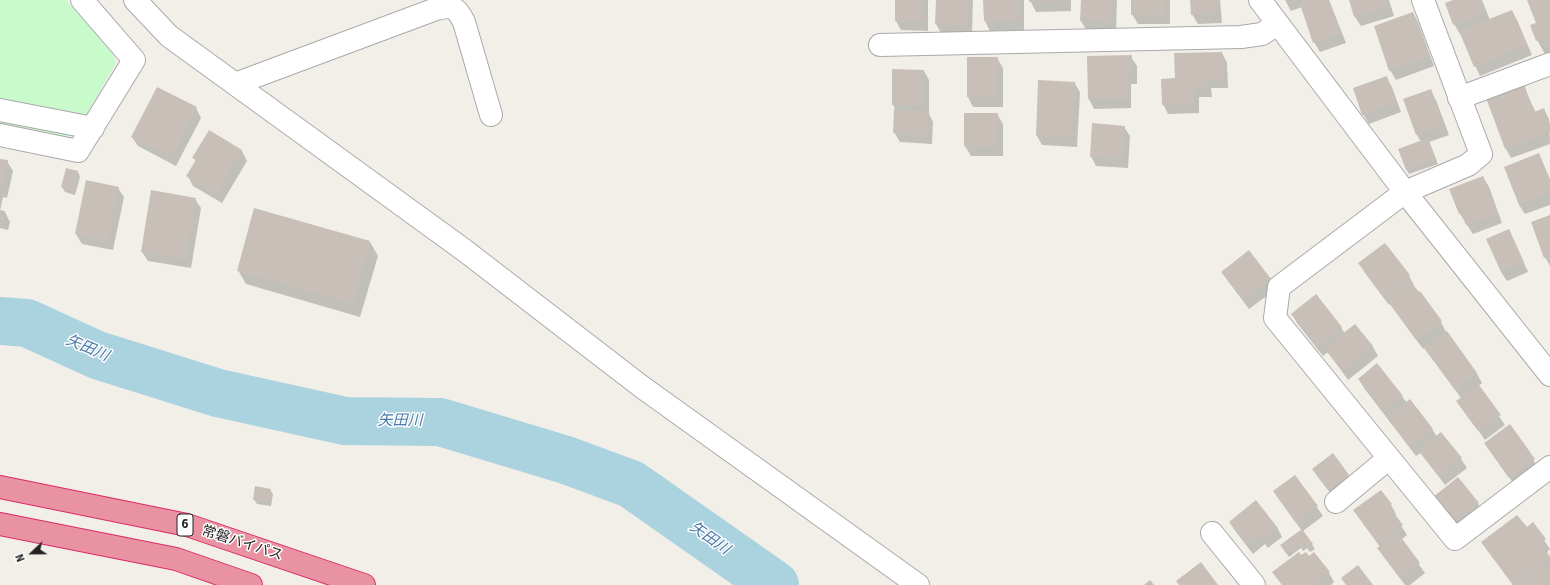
<!DOCTYPE html>
<meta charset="utf-8">
<style>
body{margin:0}
#map{position:relative;width:1550px;height:585px;overflow:hidden;background:#f2efe9;font-family:"Source Sans 3",sans-serif}
canvas{display:block}
.north{position:absolute;left:12px;top:533px;width:40px;height:40px;-webkit-text-stroke:3px #fff;paint-order:stroke;rotate:248deg;font-size:11px;font-weight:700;line-height:16px;text-align:center;color:#222}
.north::after{content:'';display:block;margin:auto;width:14px;height:18px;background:#222;clip-path:polygon(50% 0,100% 100%,50% 72%,0 100%)}
</style>
<div id="map">
<canvas width="1550" height="585"></canvas>
<div class="north">N</div>
</div>
<script>
const ctx = document.querySelector('canvas').getContext('2d');
ctx.lineJoin = 'round';
function fill(path, color) {
  ctx.fillStyle = color;
  ctx.fill(path, 'evenodd');
}
function strokePath(path, color, width, dash) {
  ctx.strokeStyle = color;
  ctx.lineWidth = width;
  ctx.lineCap = dash ? 'butt' : 'round';
  ctx.setLineDash(dash || []);
  ctx.stroke(path);
}
function write(font, color, halo, rows, align = 'center') {
  ctx.font = font + ' "Source Sans 3","Noto Sans JP",sans-serif';
  ctx.lineWidth = 3;
  ctx.setLineDash([]);
  ctx.textBaseline = 'middle';
  ctx.strokeStyle = halo;
  ctx.fillStyle = color;
  for (const [text, x, y, turn = 0] of rows) {
    ctx.save();
    ctx.translate(x, y);
    ctx.rotate((+turn || 0) * Math.PI / 180);
    ctx.textAlign = isNaN(turn) ? turn : align;
    if (halo) ctx.strokeText(text, 0, 0);
    ctx.fillText(text, 0, 0);
    ctx.restore();
  }
}
const park = new Path2D(`
 M 0,0 L 66,0 L 112,51 L 116,63 L 76,133 L 62,139 L 0,127 Z`);
const shadow = new Path2D(`
 M 896,0 L 928,0 L 928,31 L 901,30 L 896,21 Z
 M 937,0 L 973,0 L 972,34 L 941,33 L 936,24 Z
 M 984,0 L 1024,0 L 1024,30 L 990,31 L 985,21 Z
 M 1030,0 L 1071,0 L 1071,11 L 1036,12 Z
 M 1082,0 L 1117,0 L 1116,32 L 1087,31 L 1081,21 Z
 M 1132,0 L 1170,0 L 1170,24 L 1138,24 L 1132,14 Z
 M 1191,0 L 1220,0 L 1222,23 L 1198,24 L 1192,14 Z
 M 1285,0 L 1329,0 L 1346,43 L 1320,52 L 1314,42 L 1302,7 L 1291,11 Z
 M 1350,0 L 1389,0 L 1394,16 L 1361,26 L 1355,17 Z
 M 1455,0 L 1482,0 L 1490,20 L 1512,11 L 1517,20 L 1532,55 L 1480,76 L 1461,34 L 1460,34 L 1454,24 Z
 M 1528,0 L 1550,0 L 1550,53 L 1545,54 L 1537,40 L 1537,24 Z
 M 1413,13 L 1418,22 L 1434,66 L 1396,80 L 1390,70 Z
 M 1222,53 L 1227,63 L 1228,88 L 1211,88 L 1212,97 L 1199,97 L 1199,113 L 1168,114 L 1163,104 L 1176,79 Z
 M 1088,57 L 1131,57 L 1137,66 L 1137,84 L 1131,84 L 1131,108 L 1094,109 L 1089,99 Z
 M 968,58 L 997,58 L 1003,68 L 1003,107 L 973,107 L 968,97 Z
 M 924,71 L 929,80 L 929,114 L 933,122 L 932,144 L 900,142 L 894,132 L 895,109 L 893,104 Z
 M 1386,77 L 1392,87 L 1401,112 L 1369,124 L 1363,114 Z
 M 1074,82 L 1080,92 L 1077,147 L 1042,145 L 1037,136 Z
 M 1523,85 L 1536,113 L 1544,110 L 1549,119 L 1550,144 L 1511,158 L 1506,149 Z
 M 1430,90 L 1436,100 L 1449,135 L 1429,142 L 1438,164 L 1409,174 L 1406,169 L 1421,142 L 1417,135 L 1405,99 Z
 M 196,108 L 201,118 L 176,166 L 138,146 L 132,137 Z
 M 965,114 L 997,114 L 1003,124 L 1003,156 L 971,156 L 965,146 Z
 M 1124,127 L 1130,136 L 1128,168 L 1096,166 L 1091,156 Z
 M 209,132 L 242,151 L 247,161 L 222,203 L 193,186 L 188,176 L 196,162 L 194,158 Z
 M 1539,154 L 1550,179 L 1550,205 L 1525,214 L 1519,205 Z
 M 0,160 L 7,161 L 13,171 L 7,198 L 3,197 L 0,211 L 5,212 L 10,222 L 8,230 L 0,228 Z
 M 78,172 L 80,177 L 75,195 L 65,192 L 62,187 Z
 M 1483,177 L 1489,187 L 1502,223 L 1473,234 L 1460,214 L 1451,189 Z
 M 118,188 L 124,197 L 113,250 L 82,244 L 76,234 Z
 M 195,199 L 201,208 L 191,268 L 148,261 L 142,252 Z
 M 1550,216 L 1550,266 L 1545,257 Z
 M 1509,230 L 1528,272 L 1507,281 L 1501,272 Z
 M 370,242 L 378,256 L 360,317 L 246,284 L 238,270 Z
 M 1385,244 L 1409,276 L 1414,285 L 1413,287 L 1441,322 L 1446,332 L 1477,374 L 1482,383 L 1478,386 L 1505,425 L 1485,440 L 1458,401 L 1461,398 L 1425,347 L 1423,349 L 1390,304 L 1389,305 L 1365,273 L 1360,263 Z
 M 1223,272 L 1270,280 L 1276,289 L 1249,309 L 1228,281 Z
 M 1292,314 L 1341,327 L 1345,334 L 1355,325 L 1373,347 L 1378,356 L 1348,380 L 1328,352 L 1323,356 L 1297,323 Z
 M 1377,364 L 1407,403 L 1432,429 L 1437,437 L 1441,433 L 1461,459 L 1467,468 L 1445,485 L 1421,453 L 1416,456 L 1364,388 L 1359,379 Z
 M 1510,426 L 1540,470 L 1516,487 L 1485,443 Z
 M 1316,474 L 1348,475 L 1351,480 L 1331,494 Z
 M 1295,476 L 1323,516 L 1303,531 L 1315,549 L 1310,552 L 1307,548 L 1303,551 L 1301,548 L 1289,557 L 1284,550 L 1302,531 L 1274,492 Z
 M 270,490 L 273,494 L 271,506 L 257,504 L 254,499 Z
 M 1256,502 L 1277,527 L 1282,537 L 1268,548 L 1265,544 L 1253,554 L 1236,532 L 1230,523 Z
 M 1478,504 L 1483,513 L 1460,532 L 1440,506 Z
 M 1391,505 L 1396,514 L 1395,516 L 1407,535 L 1401,540 L 1425,573 L 1410,585 L 1405,585 L 1384,557 L 1380,547 L 1355,510 Z
 M 1533,524 L 1550,549 L 1547,552 L 1550,557 L 1550,585 L 1513,585 L 1482,543 L 1527,529 Z
 M 1301,557 L 1308,557 L 1329,573 L 1334,582 L 1331,585 L 1282,585 L 1274,572 Z`);
const river = new Path2D(`
 M 0,321 L 27,323 L 97,355 L 218,393 L 345,421 L 440,422 L 566,460 L 631,484 L 775,585`);
const building = new Path2D(`
 M 895,0 L 923,0 L 923,22 L 895,21 Z
 M 936,0 L 967,0 L 967,25 L 935,24 Z
 M 983,0 L 1019,0 L 1020,21 L 984,21 Z
 M 1029,0 L 1066,0 L 1066,2 L 1029,2 Z
 M 1081,0 L 1112,0 L 1111,22 L 1080,21 Z
 M 1131,0 L 1165,0 L 1165,15 L 1131,15 Z
 M 1190,0 L 1216,0 L 1217,14 L 1191,15 Z
 M 1312,0 L 1329,0 L 1341,33 L 1313,43 L 1300,4 Z
 M 1349,0 L 1387,0 L 1389,6 L 1354,17 Z
 M 1453,0 L 1481,0 L 1486,12 L 1453,25 L 1445,3 Z
 M 1527,0 L 1550,0 L 1550,46 L 1546,48 L 1542,38 L 1536,41 L 1530,25 L 1536,23 Z
 M 1512,10 L 1527,45 L 1474,67 L 1459,31 Z
 M 1413,12 L 1429,56 L 1389,71 L 1374,26 Z
 M 1222,52 L 1223,79 L 1206,79 L 1207,87 L 1194,87 L 1194,104 L 1162,105 L 1161,79 L 1175,78 L 1174,53 Z
 M 1132,55 L 1132,75 L 1126,75 L 1127,99 L 1088,99 L 1087,56 Z
 M 967,57 L 998,57 L 998,97 L 967,97 Z
 M 892,69 L 924,70 L 924,105 L 892,105 Z
 M 1387,76 L 1396,102 L 1362,115 L 1353,88 Z
 M 1038,80 L 1075,82 L 1072,137 L 1036,136 Z
 M 1524,84 L 1534,112 L 1544,108 L 1550,124 L 1550,132 L 1505,149 L 1486,98 Z
 M 157,87 L 197,107 L 171,157 L 131,137 Z
 M 1431,89 L 1444,125 L 1416,135 L 1403,99 Z
 M 894,109 L 928,111 L 927,135 L 893,133 Z
 M 964,113 L 998,113 L 998,147 L 964,146 Z
 M 1092,123 L 1125,126 L 1123,159 L 1090,157 Z
 M 209,130 L 242,150 L 216,194 L 186,176 L 196,160 L 192,158 Z
 M 1428,138 L 1436,159 L 1406,170 L 1398,149 Z
 M 1539,153 L 1550,181 L 1550,193 L 1519,205 L 1504,167 Z
 M 0,159 L 8,160 L 2,189 L 0,189 Z
 M 66,168 L 78,171 L 73,191 L 61,187 Z
 M 1483,176 L 1498,213 L 1466,225 L 1461,213 L 1459,214 L 1449,189 Z
 M 86,180 L 119,187 L 108,241 L 75,234 Z
 M 151,190 L 196,198 L 186,259 L 141,252 Z
 M 254,208 L 370,241 L 353,304 L 237,271 Z
 M 0,210 L 5,211 L 3,221 L 0,220 Z
 M 1550,215 L 1550,256 L 1544,258 L 1531,222 Z
 M 1509,229 L 1524,262 L 1501,272 L 1486,239 Z
 M 1385,243 L 1410,275 L 1383,296 L 1358,263 Z
 M 1249,250 L 1271,279 L 1243,300 L 1221,272 Z
 M 1409,280 L 1419,292 L 1420,291 L 1442,321 L 1416,340 L 1385,297 Z
 M 1316,294 L 1342,327 L 1317,347 L 1291,314 Z
 M 1355,324 L 1373,346 L 1342,371 L 1324,348 Z
 M 1447,331 L 1477,373 L 1455,390 L 1424,348 Z
 M 1377,363 L 1403,396 L 1384,412 L 1358,379 Z
 M 1479,385 L 1501,415 L 1478,431 L 1456,401 Z
 M 1410,399 L 1433,429 L 1410,447 L 1387,418 Z
 M 1510,424 L 1535,459 L 1509,478 L 1484,443 Z
 M 1441,432 L 1462,458 L 1439,477 L 1418,450 Z
 M 1333,453 L 1349,475 L 1328,490 L 1312,469 Z
 M 1295,475 L 1318,506 L 1296,523 L 1273,491 Z
 M 1458,477 L 1479,503 L 1454,523 L 1433,497 Z
 M 255,486 L 271,489 L 268,502 L 253,500 Z
 M 1381,490 L 1392,504 L 1389,507 L 1403,525 L 1378,544 L 1353,510 Z
 M 1256,500 L 1277,527 L 1262,540 L 1259,535 L 1247,545 L 1229,522 Z
 M 1517,515 L 1527,527 L 1533,522 L 1546,539 L 1541,543 L 1550,557 L 1513,585 L 1481,542 Z
 M 1302,529 L 1313,544 L 1307,548 L 1304,544 L 1300,547 L 1298,544 L 1286,553 L 1280,545 Z
 M 1398,533 L 1420,563 L 1400,578 L 1377,548 Z
 M 1299,552 L 1301,555 L 1306,552 L 1309,556 L 1314,552 L 1330,572 L 1313,585 L 1282,585 L 1272,572 Z
 M 1201,562 L 1218,585 L 1179,585 L 1176,581 Z
 M 1545,564 L 1550,570 L 1550,585 L 1518,585 Z
 M 1358,565 L 1373,585 L 1346,585 L 1341,578 Z
 M 1150,580 L 1154,585 L 1144,585 Z`);
const minor = new Path2D(`
 M 135,0 L 169,36 L 464,250 L 642,387 L 918,585
 M 1260,0 L 1405,192 L 1550,375
 M 1423,0 L 1481,154 L 1468,165 L 1405,192 L 1279,287 L 1275,318 L 1455,539 L 1550,467
 M 880,45 L 1241,37 L 1262,34 L 1277,24
 M 235,84 L 436,9 C 453,5 456,7 464,22 L 491,115
 M 1459,98 L 1550,64
 M 0,110 L 93,128
 M 0,135 L 78,151 L 134,60 L 82,0
 M 1336,502 L 1389,458
 M 1212,533 L 1254,585`);
const highway = new Path2D(`
 M 0,487 L 187,525 L 364,585
 M 0,524 L 176,559 L 251,585`);
const shields = [
 [185,525,16]
];
const shieldNames = [
 ["6",185,525]
];
const streetNames = [
 ["常磐バイパス",242,544,18]
];
const waterNames = [
 ["矢田川",87,349,23],
 ["矢田川",400,422],
 ["矢田川",709,539,35]
];
fill(park, '#c8facc');
fill(shadow, '#0003');
strokePath(river, '#aad3df', 48);
fill(building, '#c7bfb8');
strokePath(minor, '#a9a9a9', 24);
strokePath(highway, '#dc2a67', 24);
strokePath(minor, '#fff', 22);
strokePath(highway, '#e892a2', 22);
for (const [x, y, w] of shields) {
  const box = new Path2D();
  box.roundRect(x - w / 2, y - 11, w, 22, 3);
  ctx.fillStyle = '#fff';
  ctx.fill(box);
  strokePath(box, '#222', 1);
}
write('bold 13px', '#222', null, shieldNames);
write('14px', '#222', '#fff', streetNames);
write('italic 15px', '#4a7aab', '#fff', waterNames);
</script>
